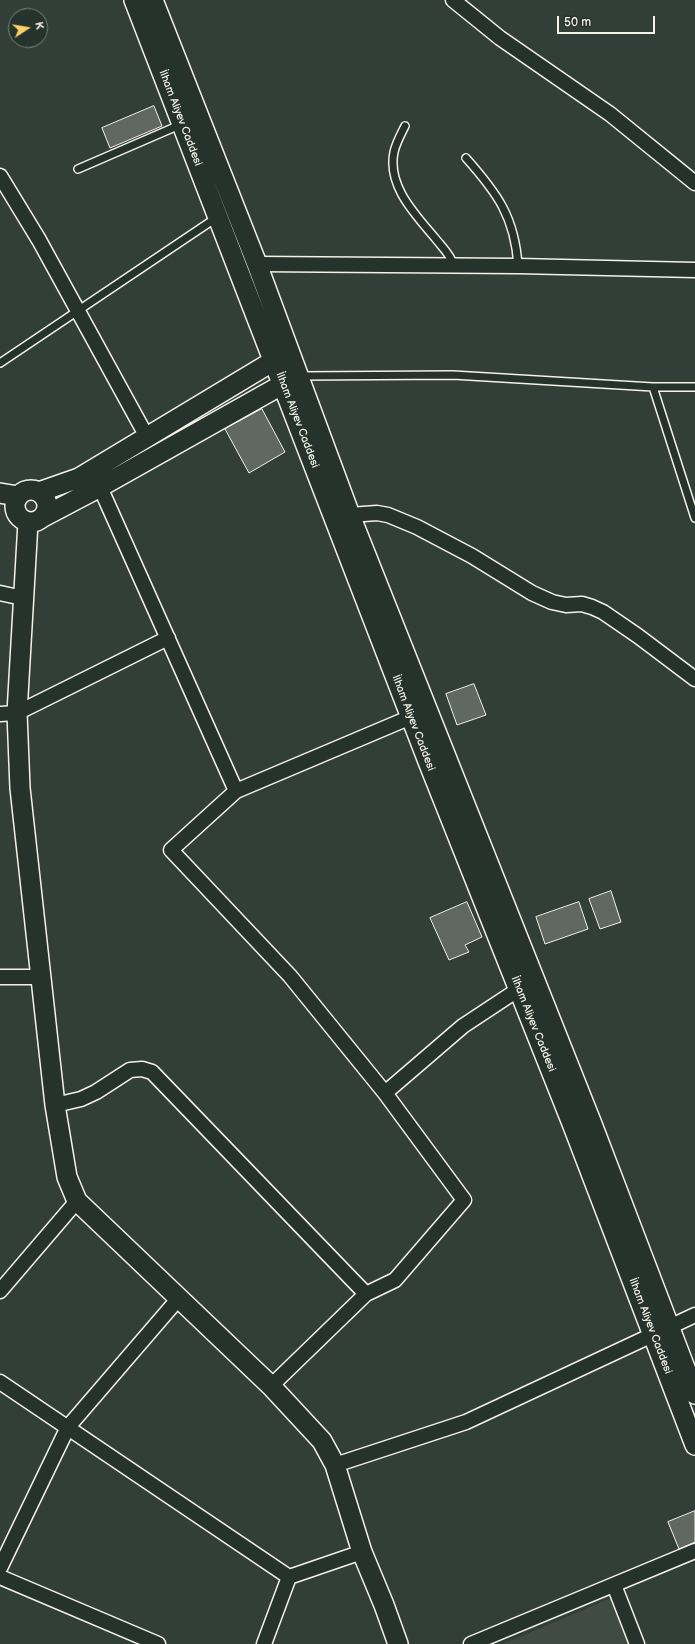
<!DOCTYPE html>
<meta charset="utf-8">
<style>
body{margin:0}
#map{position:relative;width:695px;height:1644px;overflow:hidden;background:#323e38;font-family:"Balsamiq Sans",sans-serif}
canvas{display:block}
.north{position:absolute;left:8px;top:8px;width:40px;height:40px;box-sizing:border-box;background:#26332d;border:1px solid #787f78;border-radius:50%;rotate:78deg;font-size:11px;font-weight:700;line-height:16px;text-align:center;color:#f4f1e8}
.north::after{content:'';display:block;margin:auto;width:14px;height:18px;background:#ffd166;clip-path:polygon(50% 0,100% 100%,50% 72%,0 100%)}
.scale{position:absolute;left:557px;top:16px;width:98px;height:18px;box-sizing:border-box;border:2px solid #f4f1e8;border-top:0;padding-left:5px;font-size:12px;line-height:14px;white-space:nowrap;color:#f4f1e8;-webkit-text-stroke:3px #26332d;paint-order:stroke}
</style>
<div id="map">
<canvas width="695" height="1644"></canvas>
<div class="north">K</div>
<div class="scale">50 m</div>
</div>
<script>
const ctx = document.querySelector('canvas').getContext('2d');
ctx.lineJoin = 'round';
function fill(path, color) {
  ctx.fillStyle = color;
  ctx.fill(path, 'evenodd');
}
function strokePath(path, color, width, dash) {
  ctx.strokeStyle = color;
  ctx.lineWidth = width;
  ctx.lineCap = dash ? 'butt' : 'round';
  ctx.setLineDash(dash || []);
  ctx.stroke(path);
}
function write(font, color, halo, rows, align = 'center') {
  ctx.font = font + ' "Balsamiq Sans",sans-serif';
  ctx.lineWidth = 4;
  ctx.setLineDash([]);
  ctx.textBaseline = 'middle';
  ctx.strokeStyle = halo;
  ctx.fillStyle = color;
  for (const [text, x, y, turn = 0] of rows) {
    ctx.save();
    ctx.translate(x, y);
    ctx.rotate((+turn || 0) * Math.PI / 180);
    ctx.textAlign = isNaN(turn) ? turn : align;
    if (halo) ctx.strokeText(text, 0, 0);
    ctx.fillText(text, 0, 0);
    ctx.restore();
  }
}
const built = new Path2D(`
 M 613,1597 L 631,1644 L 503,1644 Z`);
const building = new Path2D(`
 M 154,106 L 162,126 L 110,148 L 102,128 Z
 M 262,409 L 285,452 L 249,473 L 225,429 Z
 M 474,684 L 486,715 L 457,725 L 446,694 Z
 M 611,891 L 621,922 L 600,929 L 589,899 Z
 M 467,902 L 482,937 L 465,945 L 469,952 L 449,960 L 430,918 Z
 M 579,902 L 588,929 L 545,944 L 536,917 Z
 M 695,1511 L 695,1542 L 679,1549 L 668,1522 Z`);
const lane = new Path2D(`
 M 405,126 C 401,134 396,143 394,152 C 387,186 415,214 435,238 C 442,247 451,255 454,266
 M 466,158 C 497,193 515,217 518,266
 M 78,169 L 182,124
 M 0,363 L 216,218
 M 300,376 L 453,375 L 653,387 L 695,387
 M 653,387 L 695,518`);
const street = new Path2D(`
 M 453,0 L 500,38 L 610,114 L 695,183
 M 0,176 L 39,240 L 147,437
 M 257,264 L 518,266 L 695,270
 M 100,487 L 236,791
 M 350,515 L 377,513 L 388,515 L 417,527 L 472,556 L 532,593 L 552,602 L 566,605 L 582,604 L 592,607 L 603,612 L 638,636 L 695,679
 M 0,593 L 23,598
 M 0,714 L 17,713 L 168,638
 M 0,977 L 41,977
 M 385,1093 L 463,1026 L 519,989
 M 55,1105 L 81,1099 L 96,1092 L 130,1070 L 142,1069 L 152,1072 L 366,1294
 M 0,1291 L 77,1201
 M 0,1382 L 289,1577 L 362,1552
 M 271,1386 L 366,1294 L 395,1280 L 464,1200 L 385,1093 L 290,976 L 171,850 L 236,791 L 411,717
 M 335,1465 L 466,1422 L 695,1315
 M 0,1568 L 68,1427 L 179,1298
 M 0,1577 L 158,1644
 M 614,1585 L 637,1644
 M 264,1644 L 289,1577
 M 471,1644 L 695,1551`);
const secondary = new Path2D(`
 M 134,0 L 429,764 L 573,1126 L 695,1445
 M 153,0 L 257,264 L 350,515 L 592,1124 L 695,1394
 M15 506a16 16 0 1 1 32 0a16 16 0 1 1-32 0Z
 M 39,492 L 79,478 L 285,354
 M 0,493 L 18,496
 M 43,517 L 100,487 L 294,378
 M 28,522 L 17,713 L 20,788 L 55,1105 L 67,1177 L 77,1201 L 271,1386 L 322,1441 L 335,1465 L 362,1552 L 384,1605 L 398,1644`);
const streetNames = [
 ["İlham Aliyev Caddesi",180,118,69],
 ["İlham Aliyev Caddesi",297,420,69],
 ["İlham Aliyev Caddesi",413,723,69],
 ["İlham Aliyev Caddesi",533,1024,68],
 ["İlham Aliyev Caddesi",650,1326,69]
];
fill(built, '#404b44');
fill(building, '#5f6861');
strokePath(building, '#f4f1e8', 1);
strokePath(lane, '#f4f1e8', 10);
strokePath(street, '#f4f1e8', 17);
strokePath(secondary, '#f4f1e8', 22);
strokePath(lane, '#26332d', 7);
strokePath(street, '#26332d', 14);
strokePath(secondary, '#26332d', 19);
write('11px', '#f4f1e8', '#26332d', streetNames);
</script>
